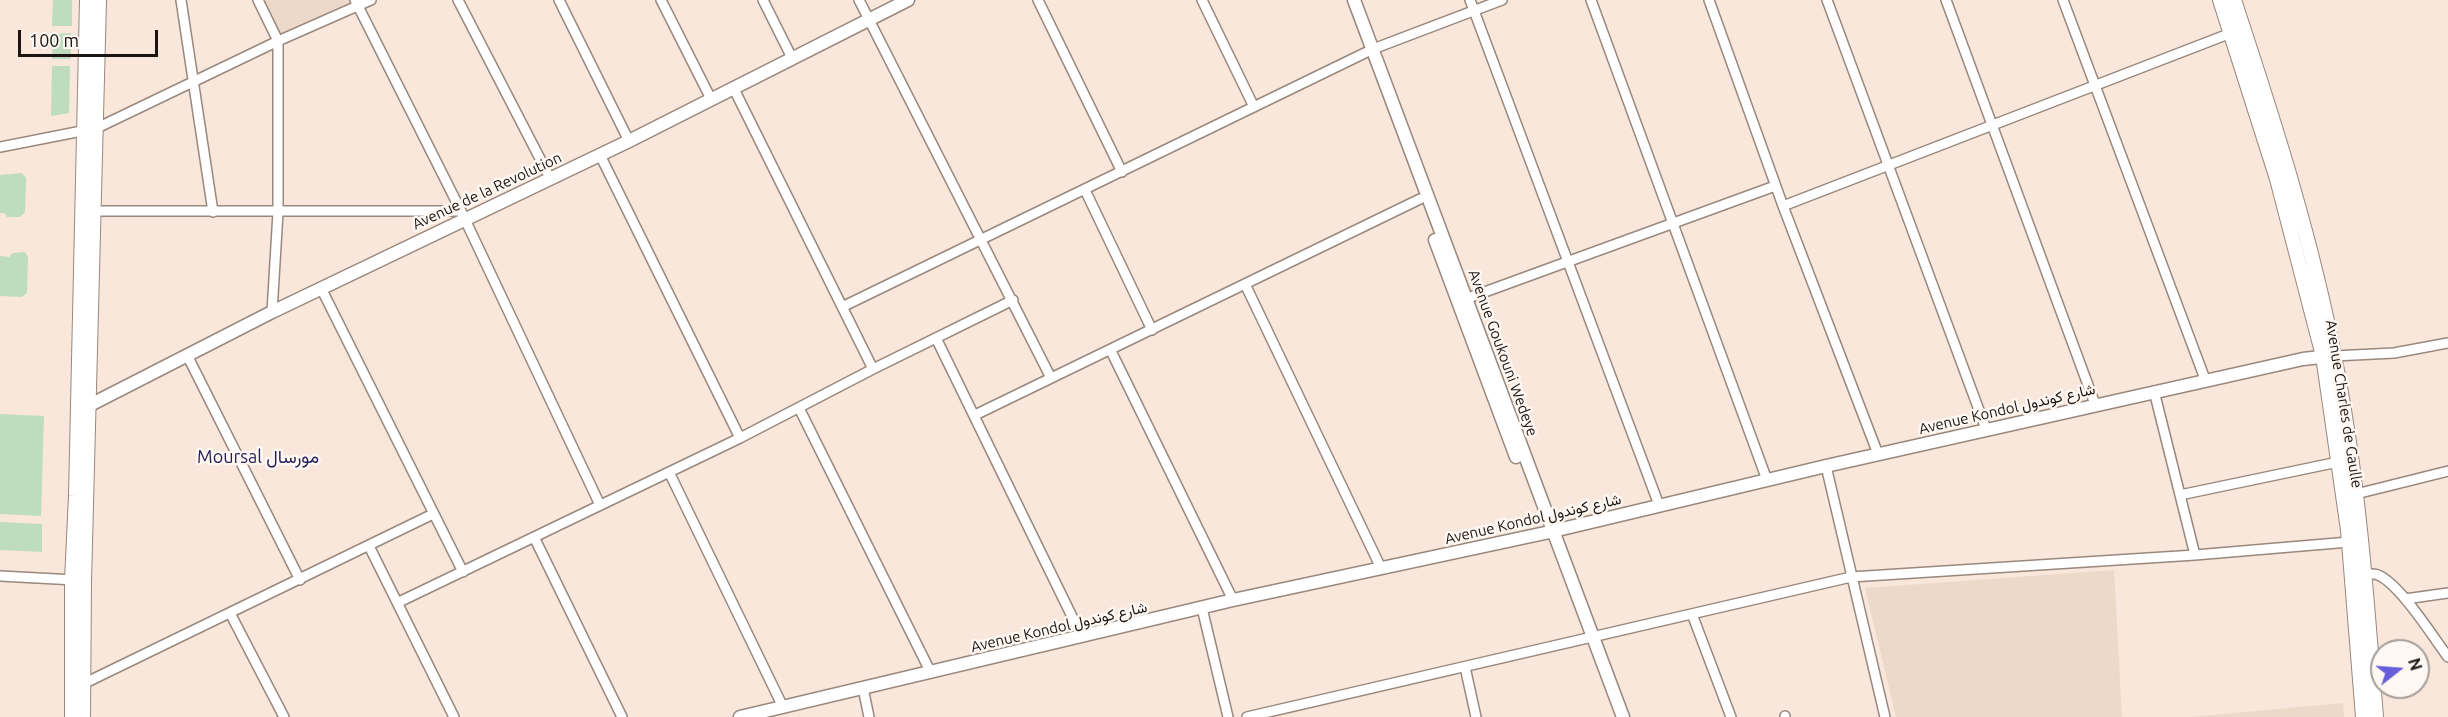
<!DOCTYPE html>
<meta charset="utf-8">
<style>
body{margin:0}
#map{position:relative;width:2448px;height:717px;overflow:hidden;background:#f9e7db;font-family:Ubuntu,sans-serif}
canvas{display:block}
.north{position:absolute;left:2370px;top:639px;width:60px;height:60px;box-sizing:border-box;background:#fef7f2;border:2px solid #a39d98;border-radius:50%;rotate:73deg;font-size:16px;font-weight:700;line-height:24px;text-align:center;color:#1b1511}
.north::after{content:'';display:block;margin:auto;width:21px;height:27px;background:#675fd9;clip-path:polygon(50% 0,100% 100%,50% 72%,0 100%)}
.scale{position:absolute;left:18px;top:30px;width:140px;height:27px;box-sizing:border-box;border:3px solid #1b1511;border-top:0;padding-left:8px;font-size:18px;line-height:21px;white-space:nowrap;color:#1b1511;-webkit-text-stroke:4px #fef7f2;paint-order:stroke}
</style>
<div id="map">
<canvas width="2448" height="717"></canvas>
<div class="north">N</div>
<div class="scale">100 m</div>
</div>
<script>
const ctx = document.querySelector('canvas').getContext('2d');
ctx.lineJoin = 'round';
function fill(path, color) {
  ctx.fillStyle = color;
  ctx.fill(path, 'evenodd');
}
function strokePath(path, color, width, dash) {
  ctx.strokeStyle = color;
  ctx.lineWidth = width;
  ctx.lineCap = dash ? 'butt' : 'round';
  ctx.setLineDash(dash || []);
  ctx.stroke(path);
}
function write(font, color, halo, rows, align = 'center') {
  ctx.font = font + ' Ubuntu,Vazirmatn,sans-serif';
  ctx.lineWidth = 5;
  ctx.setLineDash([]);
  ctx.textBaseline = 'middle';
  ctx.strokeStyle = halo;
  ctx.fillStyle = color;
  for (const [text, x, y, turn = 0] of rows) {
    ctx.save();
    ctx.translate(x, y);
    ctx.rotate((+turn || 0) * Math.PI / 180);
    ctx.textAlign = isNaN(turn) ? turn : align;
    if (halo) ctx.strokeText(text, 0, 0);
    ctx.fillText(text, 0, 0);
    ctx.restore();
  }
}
const commercial = new Path2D(`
 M 258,0 L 358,0 L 358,1 L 276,35 Z
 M 2114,570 L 2122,717 L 1896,717 L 1865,588 Z
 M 2343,703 L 2344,717 L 2191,717 L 2202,716 Z`);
const green = new Path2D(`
 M 53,0 L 72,0 L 72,26 L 52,26 Z
 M 71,33 L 71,59 L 52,59 L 53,34 Z
 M 52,66 L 70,66 L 69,113 L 51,116 Z
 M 22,173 L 26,178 L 25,212 L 20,217 L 7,217 L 5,213 L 0,213 L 0,175 Z
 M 25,252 L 28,257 L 27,293 L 22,297 L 0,296 L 0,256 L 9,257 L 13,253 Z
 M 0,414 L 44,416 L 41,516 L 0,514 Z
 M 0,522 L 42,524 L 42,552 L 0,550 Z`);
const street = new Path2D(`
 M 181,0 L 213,212
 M 258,0 L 278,41 L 278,212 L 272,312
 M 355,0 L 461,211 L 600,505
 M 458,0 L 550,178
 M 559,0 L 629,141
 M 661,0 L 711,99
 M 763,0 L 792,58
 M 859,0 L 1051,378
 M 1038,0 L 1122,172
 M 1202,0 L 1254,107
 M 1470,0 L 1659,505
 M 1591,0 L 1767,480
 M 1709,0 L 1783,206 L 1878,454
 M 1827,0 L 1986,429
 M 1946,0 L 2095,404
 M 2063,0 L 2205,379
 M 733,87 L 873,369
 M 0,147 L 97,128 L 278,41 L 371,0
 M 600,155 L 740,438
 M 1085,190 L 1152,330
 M 1783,206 L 2231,33
 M 95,211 L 461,211
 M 1245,284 L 1381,568
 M 321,288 L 463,572
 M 1460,301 L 1775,186
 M 842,307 L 1373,49 L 1502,0
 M 936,338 L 1082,637
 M 1111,351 L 1233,600
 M 187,355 L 300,580
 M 2334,356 L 2394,353 L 2448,343
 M 2154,391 L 2195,555
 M 799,408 L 931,673
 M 975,415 L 1420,199
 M 1826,466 L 1885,717
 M 669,472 L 783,707
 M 2356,494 L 2448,471
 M 2180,495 L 2338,462
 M 534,537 L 622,717
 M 369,546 L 454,717
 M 2360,574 C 2366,574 2373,573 2378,575 C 2400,584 2433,637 2448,657
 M 0,576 L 75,580
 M 2405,599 L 2448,593
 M 399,602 L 740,438 L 873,369 L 1013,300
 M 1202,608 L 1228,717
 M 230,613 L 284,717
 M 1692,614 L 1731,717
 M 1465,667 L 1476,717
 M 83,684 L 433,514
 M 863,688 L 869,717
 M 1785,716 L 1785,717
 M 1247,717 L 1851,577 L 2195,555 L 2349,542`);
const secondary = new Path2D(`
 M 1354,0 L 1623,717
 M 1435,240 L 1516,457
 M 80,406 L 90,405 L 272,312 L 629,141 L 908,0
 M 740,717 L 1233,600 L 1545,533 L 1826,466 L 2303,359 L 2330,356`);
const primary = new Path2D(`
 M 2220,0 L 2277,179 L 2323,356 L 2348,530 L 2363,717
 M 2234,0 C 2274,121 2314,245 2337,371 C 2359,485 2367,601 2376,717
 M 72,717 L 72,580 L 76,496 L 87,0
 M 83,717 L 84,582 L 99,0`);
const streetNames = [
 ["Avenue de la Revolution",487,191,-25],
 ["Avenue Goukouni Wedeye",1503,353,70],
 ["Avenue Charles de Gaulle",2344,404,81],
 ["Avenue Kondol شارع كوندول",2007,409,-13],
 ["Avenue Kondol شارع كوندول",1533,519,-13],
 ["Avenue Kondol شارع كوندول",1059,627,-13]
];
const quarterNames = [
 ["Moursal مورسال",258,457]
];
fill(commercial, '#ecd9c9');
fill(green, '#bddcc0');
strokePath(street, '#98887d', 12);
strokePath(secondary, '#98887d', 15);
strokePath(primary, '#98887d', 16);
strokePath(street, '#fff', 9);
strokePath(secondary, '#fff', 12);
strokePath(primary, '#fff', 14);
write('15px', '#1b1511', '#fef7f2', streetNames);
write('18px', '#231f58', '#fef7f2', quarterNames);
</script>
